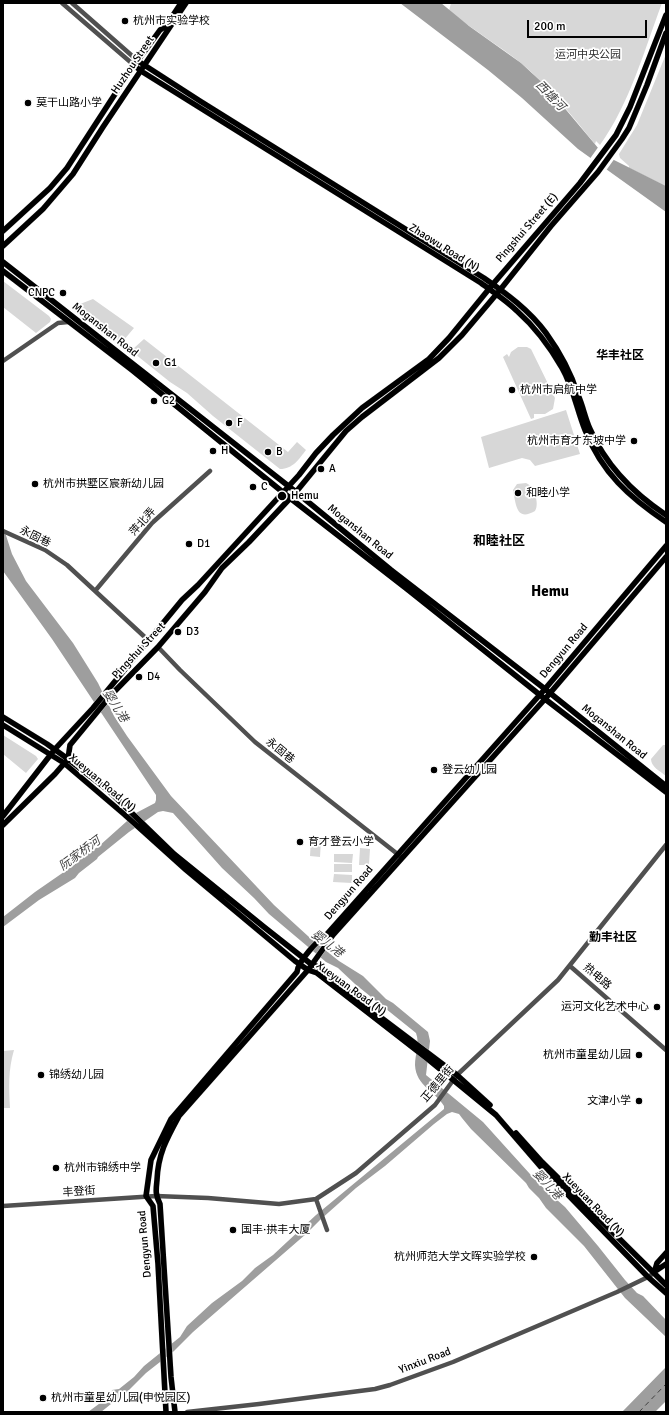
<!DOCTYPE html>
<meta charset="utf-8">
<style>
body{margin:0}
#map{position:relative;width:669px;height:1415px;overflow:hidden;background:#fff;font-family:Signika,sans-serif}
canvas{display:block}
.frame{position:absolute;inset:0;border:4px solid #000;pointer-events:none}
.scale{position:absolute;left:527px;top:20px;width:120px;height:18px;box-sizing:border-box;border:2px solid #000;border-top:0;padding-left:5px;font-size:12px;line-height:14px;white-space:nowrap;color:#000;-webkit-text-stroke:3px #fff;paint-order:stroke}
</style>
<div id="map">
<canvas width="669" height="1415"></canvas>
<div class="frame"></div>
<div class="scale">200 m</div>
</div>
<script>
const ctx = document.querySelector('canvas').getContext('2d');
ctx.lineJoin = 'round';
function fill(path, color) {
  ctx.fillStyle = color;
  ctx.fill(path, 'evenodd');
}
function strokePath(path, color, width, dash) {
  ctx.strokeStyle = color;
  ctx.lineWidth = width;
  ctx.lineCap = dash ? 'butt' : 'round';
  ctx.setLineDash(dash || []);
  ctx.stroke(path);
}
function write(font, color, halo, rows, align = 'center') {
  ctx.font = font + ' Signika,"Noto Sans SC",sans-serif';
  ctx.lineWidth = 3.5;
  ctx.setLineDash([]);
  ctx.textBaseline = 'middle';
  ctx.strokeStyle = halo;
  ctx.fillStyle = color;
  for (const [text, x, y, turn = 0] of rows) {
    ctx.save();
    ctx.translate(x, y);
    ctx.rotate((+turn || 0) * Math.PI / 180);
    ctx.textAlign = isNaN(turn) ? turn : align;
    if (halo) ctx.strokeText(text, 0, 0);
    ctx.fillText(text, 0, 0);
    ctx.restore();
  }
}
const green = new Path2D(`
 M 451,3 L 662,3 C 644,51 630,103 600,145 L 596,141 L 595,144 C 572,116 549,86 521,63 C 498,45 472,29 449,11 Z
 M 666,54 L 666,186 L 629,168 L 629,166 L 620,158 L 619,154 L 637,125 Z
 M 3,281 L 49,316 L 51,319 L 50,322 L 36,333 L 3,307 Z
 M 93,299 L 134,328 L 123,341 L 119,341 L 75,306 Z
 M 144,339 L 288,452 L 297,442 L 306,450 C 299,459 293,469 280,469 L 213,416 L 187,393 L 170,382 L 135,354 L 133,349 Z
 M 518,347 L 527,347 L 531,349 L 555,398 L 553,409 L 545,414 L 534,414 L 534,418 L 531,419 L 503,357 L 507,354 L 509,357 L 511,352 Z
 M 566,410 L 580,454 L 535,466 L 530,460 L 522,458 L 489,468 L 481,437 Z
 M 526,483 C 534,486 540,504 535,511 C 516,522 516,504 513,490 L 517,484 Z
 M 3,735 L 36,756 L 38,759 L 26,773 L 3,754 Z
 M 663,745 L 666,745 L 666,776 C 660,771 651,767 651,759 Z
 M 311,839 L 321,840 L 320,857 L 310,856 Z
 M 360,848 L 370,849 L 369,865 L 359,865 Z
 M 334,854 L 353,854 L 352,863 L 334,862 Z
 M 334,864 L 352,864 L 352,872 L 334,872 Z
 M 334,874 L 352,875 L 352,883 L 333,882 Z
 M 14,1050 C 8,1070 9,1088 10,1108 L 3,1108 L 3,1051 Z`);
const water = new Path2D(`
 M 400,3 L 441,3 L 469,26 L 521,63 L 546,86 L 604,155 L 666,186 L 666,212 L 578,149 L 522,98 L 488,70 Z
 M 3,526 L 12,554 L 26,581 L 73,643 L 98,683 L 114,716 L 127,736 L 171,796 L 274,905 L 309,937 L 339,961 L 363,976 L 386,999 L 393,1003 L 428,1032 L 430,1041 L 426,1075 L 483,1122 L 539,1184 L 565,1207 L 598,1246 L 625,1280 L 637,1293 L 643,1296 L 666,1320 L 666,1337 L 625,1298 L 584,1246 L 546,1208 L 539,1198 L 529,1188 L 526,1183 L 471,1129 L 462,1118 L 459,1114 L 452,1112 L 447,1114 L 434,1124 L 385,1166 L 356,1188 L 320,1220 L 306,1234 L 193,1332 L 174,1351 L 146,1373 L 124,1395 L 122,1398 L 116,1400 L 101,1412 L 88,1412 L 111,1395 L 112,1390 L 119,1389 L 134,1377 L 144,1366 L 180,1337 L 187,1326 L 212,1303 L 242,1281 L 255,1268 L 273,1255 L 316,1215 L 444,1109 L 444,1106 C 435,1091 416,1086 415,1065 C 415,1054 420,1044 416,1033 L 355,984 L 338,968 L 326,962 L 269,914 L 254,898 L 222,868 L 173,813 L 163,811 L 158,812 L 129,832 L 98,857 L 97,859 L 79,873 L 75,878 L 39,900 L 3,927 L 3,917 L 35,892 L 74,865 L 89,852 L 98,847 L 136,813 L 155,803 L 156,800 L 156,795 L 52,639 L 3,571 Z
 M 666,1367 L 666,1401 L 655,1412 L 622,1412 Z`);
const pier = new Path2D(`
 M 599,146 L 605,153 L 615,158 L 605,172 L 589,160 Z`);
const ferry = new Path2D(`
 M 639,1412 L 666,1384`);
const minor = new Path2D(`
 M 62,3 L 135,66
 M 72,3 L 138,61
 M 3,361 L 58,323 L 68,322
 M 3,531 L 45,550 L 67,565 L 148,640
 M 95,591 L 152,523 L 210,471
 M 158,647 L 180,670 L 255,742 L 400,856
 M 570,966 L 666,1050
 M 316,1199 L 327,1230
 M 3,1206 L 156,1196 L 208,1198 L 279,1204 L 316,1199 L 356,1173 L 435,1105 L 457,1075 L 558,980 L 666,845
 M 187,1412 L 259,1404 L 375,1389 L 390,1385 L 453,1362 L 617,1292 L 648,1277 L 654,1273`);
const major = new Path2D(`
 M 138,61 L 200,101 L 484,278 C 507,294 529,310 546,333 C 559,351 571,373 578,395 C 583,406 585,418 590,429 C 606,466 633,493 666,515
 M 135,66 L 141,71 L 481,283 C 493,292 506,300 517,311 C 535,327 550,347 562,368 C 573,387 577,410 585,430 C 602,473 629,497 666,522
 M 3,231 L 50,188 L 67,168 L 128,74 L 160,30 L 166,26 L 181,3
 M 3,246 L 43,209 L 73,174 L 103,127 L 186,3
 M 3,262 L 296,492 L 391,570 L 545,689 L 666,786
 M 3,271 L 132,370 L 290,498 L 407,589 L 545,699 L 666,792
 M 3,717 L 47,744 L 68,759 L 108,790 L 174,854 L 264,927 L 311,964 L 321,968 L 367,1007 L 457,1075 L 490,1105
 M 3,725 L 64,763 L 125,815 L 186,870 L 295,961 L 308,970 L 317,973 L 429,1060 L 496,1115 L 540,1166 L 648,1277 L 666,1293
 M 3,816 L 55,749 L 93,708 L 182,600 L 198,585 L 299,475 L 316,453 L 333,435 L 362,408 L 429,359 L 449,338 L 493,284 L 580,183 L 616,135 L 630,107 L 666,15
 M 3,825 L 55,774 L 68,759 L 70,745 L 112,694 L 158,647 L 205,592 L 222,568 L 249,542 L 296,492 L 346,431 L 362,417 L 439,358 L 462,335 L 500,290 L 551,226 L 598,172 L 622,139 L 629,128 L 647,85 L 666,33
 M 516,1133 L 542,1162 L 666,1285
 M 654,1272 L 666,1264
 M 654,1273 L 657,1263 L 666,1253
 M 166,1412 L 158,1264 L 153,1206 L 146,1196 L 151,1160 L 171,1119 L 297,972 C 298,961 318,940 327,934 L 545,689 L 666,546
 M 175,1412 L 171,1377 L 160,1204 C 155,1194 156,1190 157,1180 C 158,1154 167,1138 179,1116 L 308,970 L 333,935 L 545,699 L 666,557`);
const markers = [
 [125,21,4,"#000"],
 [28,103,4,"#000"],
 [63,293,4,"#000"],
 [156,363,4,"#000"],
 [512,390,4,"#000"],
 [154,401,4,"#000"],
 [229,423,4,"#000"],
 [634,441,4,"#000"],
 [213,451,4,"#000"],
 [268,452,4,"#000"],
 [321,469,4,"#000"],
 [35,484,4,"#000"],
 [253,487,4,"#000"],
 [518,493,4,"#000"],
 [282,496,5,"#000"],
 [189,544,4,"#000"],
 [178,632,4,"#000"],
 [139,677,4,"#000"],
 [434,770,4,"#000"],
 [300,842,4,"#000"],
 [657,1007,4,"#000"],
 [639,1055,4,"#000"],
 [41,1075,4,"#000"],
 [639,1101,4,"#000"],
 [56,1168,4,"#000"],
 [233,1230,4,"#000"],
 [534,1257,4,"#000"],
 [43,1398,4,"#000"]
];
const poiNames = [
 ["杭州市实验学校",133,21],
 ["莫干山路小学",36,103],
 ["CNPC",55,293,"right"],
 ["G1",164,363],
 ["杭州市启航中学",520,390],
 ["G2",162,401],
 ["F",237,423],
 ["杭州市育才东坡中学",626,441,"right"],
 ["H",221,451],
 ["B",276,452],
 ["A",329,469],
 ["杭州市拱墅区宸新幼儿园",43,484],
 ["C",261,487],
 ["和睦小学",526,493],
 ["Hemu",291,496],
 ["D1",197,544],
 ["D3",186,632],
 ["D4",147,677],
 ["登云幼儿园",442,770],
 ["育才登云小学",308,842],
 ["运河文化艺术中心",649,1007,"right"],
 ["杭州市童星幼儿园",631,1055,"right"],
 ["锦绣幼儿园",49,1075],
 ["文津小学",631,1101,"right"],
 ["杭州市锦绣中学",64,1168],
 ["国丰·拱丰大厦",241,1230],
 ["杭州师范大学文晖实验学校",526,1257,"right"],
 ["杭州市童星幼儿园(申悦园区)",51,1398]
];
const parkNames = [
 ["运河中央公园",588,55]
];
const streetNames = [
 ["Huzhou Street",133,65,-56],
 ["Pingshui Street (E)",527,228,-49],
 ["Zhaowu Road (N)",444,248,32],
 ["Moganshan Road",105,330,38],
 ["萍北弄",143,522,-48],
 ["Moganshan Road",360,532,39],
 ["永固巷",35,537,26],
 ["Pingshui Street",139,651,-47],
 ["Dengyun Road",564,651,-50],
 ["Moganshan Road",614,732,39],
 ["永固巷",280,751,39],
 ["Xueyuan Road (N)",102,783,40],
 ["Dengyun Road",349,893,-49],
 ["热电路",597,977,41],
 ["Xueyuan Road (N)",351,989,36],
 ["正德里街",438,1084,-50],
 ["丰登街",79,1192,-4],
 ["Xueyuan Road (N)",593,1205,46],
 ["Dengyun Road",145,1244,-95],
 ["Yinxiu Road",425,1361,-21]
];
const waterNames = [
 ["西塘河",550,96,46],
 ["婴儿港",115,706,58],
 ["阮家桥河",80,854,-36],
 ["婴儿港",327,944,37],
 ["婴儿港",547,1185,47]
];
const neighbourhoodNames = [
 ["华丰社区",620,356],
 ["勤丰社区",613,938]
];
const quarterNames = [
 ["和睦社区",499,542]
];
const districtNames = [
 ["Hemu",550,592]
];
fill(green, '#d7d7d7');
fill(water, '#9e9e9e');
fill(pier, '#fff');
strokePath(ferry, '#3f3f3f', 1, [5, 4]);
strokePath(major, '#dbdbdb', 6);
strokePath(minor, '#505050', 4.5);
strokePath(major, '#000', 5.5);
for (const [x, y, r, color] of markers) {
  const dot = new Path2D();
  dot.arc(x, y, r, 0, 2 * Math.PI);
  ctx.fillStyle = color;
  ctx.fill(dot);
  strokePath(dot, '#fff', 1.5);
}
write('11px', '#000', '#fff', poiNames, 'left');
write('11px', '#2e2e2e', '#fff', parkNames);
write('11px', '#000', '#fff', streetNames);
write('italic 12px', '#3f3f3f', '#fff', waterNames);
write('bold 12px', '#000', '#fff', neighbourhoodNames);
write('bold 13px', '#000', '#fff', quarterNames);
write('bold 15px', '#000', '#fff', districtNames);
</script>
